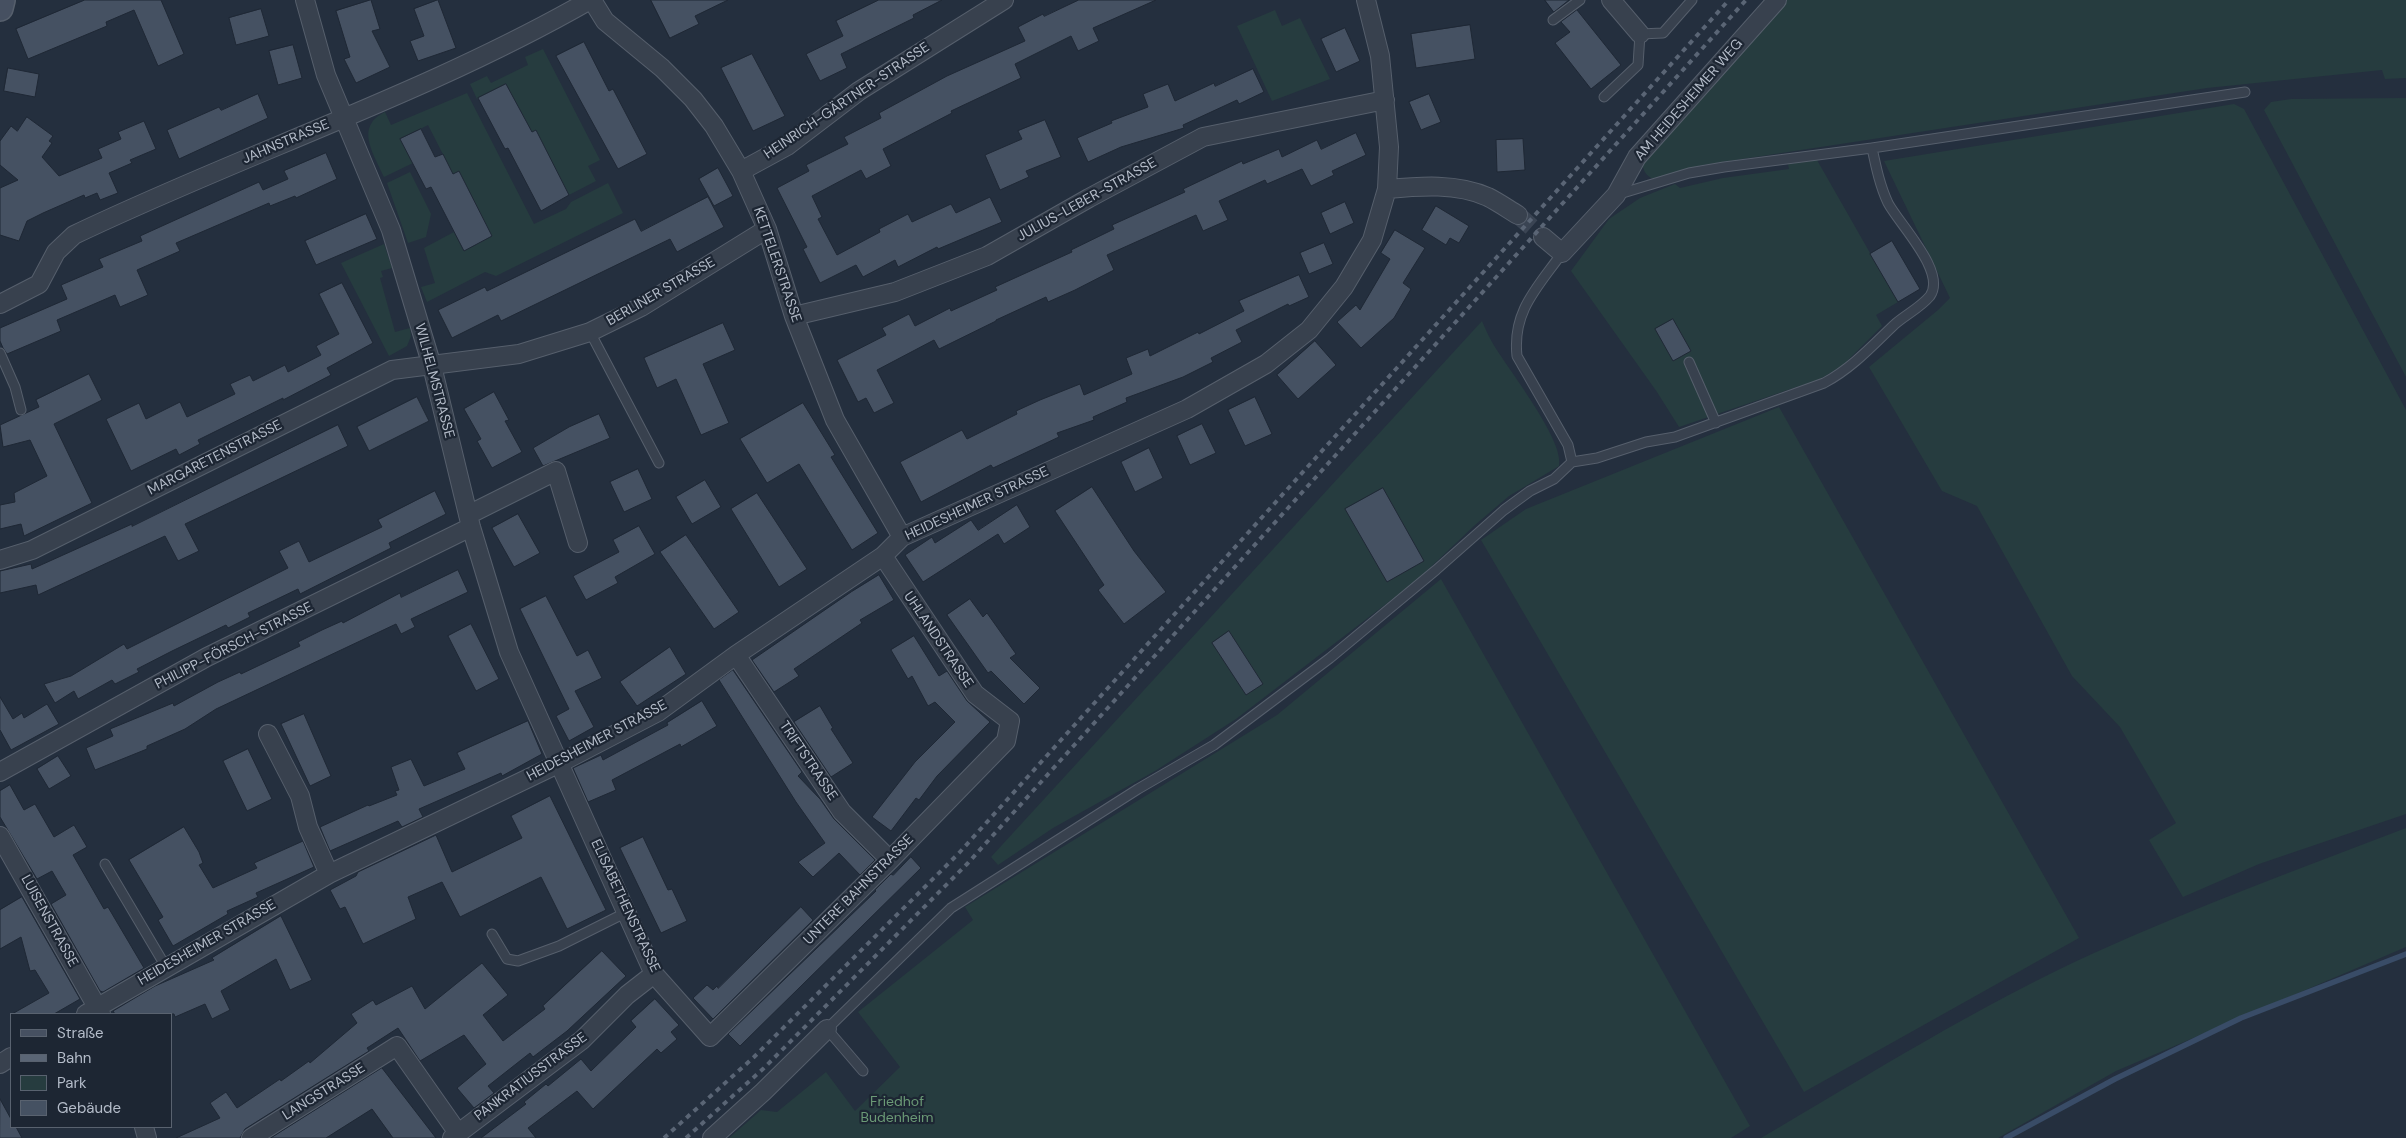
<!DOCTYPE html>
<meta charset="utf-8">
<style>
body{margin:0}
#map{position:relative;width:2406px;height:1138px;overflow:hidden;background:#242f3e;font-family:"DM Sans",sans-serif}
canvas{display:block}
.legend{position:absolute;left:10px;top:1013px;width:162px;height:115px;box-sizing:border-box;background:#1d2633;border:1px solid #59626f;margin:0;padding:6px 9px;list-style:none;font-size:15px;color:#b4bcc9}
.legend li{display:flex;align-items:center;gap:10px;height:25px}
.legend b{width:25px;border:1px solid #59626f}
</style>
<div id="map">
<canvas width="2406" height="1138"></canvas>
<ul class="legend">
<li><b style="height:6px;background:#465061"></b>Straße</li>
<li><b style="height:6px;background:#5a6575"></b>Bahn</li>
<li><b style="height:14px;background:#263c3f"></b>Park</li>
<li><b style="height:14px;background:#455162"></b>Gebäude</li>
</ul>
</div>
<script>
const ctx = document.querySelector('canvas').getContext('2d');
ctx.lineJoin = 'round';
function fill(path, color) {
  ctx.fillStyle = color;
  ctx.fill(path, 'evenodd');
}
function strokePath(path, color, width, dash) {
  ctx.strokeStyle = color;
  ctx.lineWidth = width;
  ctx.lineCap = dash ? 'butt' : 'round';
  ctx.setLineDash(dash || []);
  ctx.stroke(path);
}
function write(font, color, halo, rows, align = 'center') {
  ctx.font = font + ' "DM Sans",sans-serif';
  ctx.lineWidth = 4.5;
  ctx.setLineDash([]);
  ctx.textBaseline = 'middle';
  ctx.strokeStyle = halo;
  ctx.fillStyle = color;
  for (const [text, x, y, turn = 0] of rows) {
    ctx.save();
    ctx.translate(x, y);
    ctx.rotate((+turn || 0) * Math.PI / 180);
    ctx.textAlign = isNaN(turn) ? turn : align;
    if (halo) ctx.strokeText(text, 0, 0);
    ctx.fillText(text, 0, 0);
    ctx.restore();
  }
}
const green = new Path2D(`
 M 1787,0 L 2406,0 L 2406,78 L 2385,79 L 2382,70 L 2207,88 L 1703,165 L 1653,179 C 1645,175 1643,170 1642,161 Z
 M 1275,10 L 1282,26 L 1300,18 L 1330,79 L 1272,101 L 1237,26 Z
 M 543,49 L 600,160 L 588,166 L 596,181 L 569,195 L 536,131 L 532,132 L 506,84 L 477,99 L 470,84 L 487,76 L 491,83 L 528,65 L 525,57 Z
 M 467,93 L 534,224 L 566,209 L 571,202 L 608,183 L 623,213 L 496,276 L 485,272 L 427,302 L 421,287 L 435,283 L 424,248 L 454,232 L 464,251 L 492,236 L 459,171 L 453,174 L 428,125 L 400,139 L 413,163 L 384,177 C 374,154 354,127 385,112 L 391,125 Z
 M 2406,98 L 2406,377 L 2264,110 L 2271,102 L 2291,99 Z
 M 2234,104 L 2244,109 L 2406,410 L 2406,814 L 2259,864 L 2183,897 L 2149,840 L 2176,823 L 2120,727 L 2072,676 L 1977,506 L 1942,491 L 1869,367 L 1938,310 L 1950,298 L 1884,161 Z
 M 1817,160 L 1898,302 L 1876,315 L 1882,326 L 1842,366 L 1820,379 L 1679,427 L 1657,392 L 1571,271 L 1609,219 L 1640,198 L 1675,184 L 1680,188 L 1723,178 L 1789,169 L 1788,164 Z
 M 410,172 L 431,214 L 426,237 L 408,243 L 387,183 Z
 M 384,244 L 392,268 L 381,271 L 383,277 L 380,278 L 395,332 L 410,328 L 411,336 L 407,346 L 389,356 L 341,263 Z
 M 1482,321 C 1485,328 1488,335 1492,342 C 1506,367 1565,440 1559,466 L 1509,496 L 1475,525 L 1416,581 L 1236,719 L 1155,771 L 1053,828 L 998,865 L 991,857 Z
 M 1779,407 L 2079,938 L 1804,1092 L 1481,540 L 1526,509 Z
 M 1441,579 L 1750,1126 L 1731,1138 L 729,1138 L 761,1110 L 777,1112 L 826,1072 L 855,1111 L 900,1067 L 858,1012 L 973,920 L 965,907 L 1277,715 Z
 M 2406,828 L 2406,947 L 2116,1071 L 1998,1138 L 1761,1138 C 1870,1074 1978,1006 2094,953 C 2196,907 2301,868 2406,828 Z`);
const stream = new Path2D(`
 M 2006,1138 L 2115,1079 L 2241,1018 L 2406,954`);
const building = new Path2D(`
 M 85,0 L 161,0 L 184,54 L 158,66 L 134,10 L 106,22 L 107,26 L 28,59 L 16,29 Z
 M 371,0 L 380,29 L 372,31 L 390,67 L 356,83 L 344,59 L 350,57 L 336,11 Z
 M 438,0 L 456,48 L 418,61 L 410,41 L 424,36 L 414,9 Z
 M 651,0 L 728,0 L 695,16 L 699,24 L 670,38 Z
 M 879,0 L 942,0 L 913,15 L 914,18 L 841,54 L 847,68 L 820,81 L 806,54 L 843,36 L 836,21 Z
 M 1079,0 L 1156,0 L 1093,28 L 1099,41 L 1078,51 L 1071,36 L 1015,64 L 1021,78 L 951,111 L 952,113 L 883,149 L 891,166 L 866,179 L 861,170 L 812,196 L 822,217 L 818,219 L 837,255 L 880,232 L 879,229 L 908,214 L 912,222 L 951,204 L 956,213 L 990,197 L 1002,222 L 938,249 L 937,247 L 898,267 L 895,260 L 863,277 L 856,265 L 820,283 L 803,249 L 807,247 L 777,188 L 809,171 L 806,165 L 848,144 L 844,137 L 881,118 L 879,113 L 947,76 L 1025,41 L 1018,27 L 1043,14 L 1044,16 Z
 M 1545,0 L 1569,0 L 1554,12 Z
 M 261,9 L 269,36 L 236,45 L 229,18 Z
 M 1577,10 L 1621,65 L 1591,89 L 1555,43 L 1570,32 L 1561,22 Z
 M 1470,25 L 1475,59 L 1416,68 L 1411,34 Z
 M 1345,28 L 1360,61 L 1336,72 L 1321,39 Z
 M 584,42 L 609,91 L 613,89 L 647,154 L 618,169 L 556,56 Z
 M 293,45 L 302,78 L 278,85 L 269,51 Z
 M 752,54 L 785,116 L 753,131 L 721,68 Z
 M 8,68 L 39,74 L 35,97 L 4,91 Z
 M 1253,69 L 1264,92 L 1239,104 L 1237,100 L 1183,125 L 1184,128 L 1121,147 L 1088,162 L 1077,138 L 1112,123 L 1111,121 L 1148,107 L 1143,94 L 1168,84 L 1175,101 L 1214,83 L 1215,86 Z
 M 506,84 L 532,132 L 536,130 L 569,195 L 541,211 L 508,148 L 505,149 L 478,98 Z
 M 258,94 L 268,118 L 179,159 L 167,130 L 219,107 L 221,110 Z
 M 1429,94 L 1441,122 L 1421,130 L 1409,102 Z
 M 27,117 L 53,136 L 49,141 L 52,143 L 42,157 L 59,176 L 102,158 L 98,149 L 121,139 L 118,132 L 144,121 L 156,149 L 130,160 L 132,163 L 109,173 L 118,193 L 100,200 L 97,193 L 85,198 L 84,195 L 43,213 L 27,221 L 19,241 L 0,235 L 0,188 L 18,180 L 0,165 L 0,141 L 11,126 L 17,131 Z
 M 1045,120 L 1061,157 L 1026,171 L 1029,177 L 1000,190 L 985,155 L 1022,139 L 1018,131 Z
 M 421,129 L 435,157 L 443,154 L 453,174 L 459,171 L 492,236 L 464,251 L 431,187 L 426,189 L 400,139 Z
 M 1356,133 L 1366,155 L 1332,171 L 1334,175 L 1311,186 L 1302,169 L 1267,184 L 1265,180 L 1219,201 L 1228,220 L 1203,231 L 1196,215 L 1107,255 L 1114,270 L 1075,290 L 1048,302 L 1046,297 L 996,320 L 996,321 L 939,349 L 934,340 L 877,370 L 894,403 L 874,413 L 866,398 L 858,402 L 837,360 L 886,335 L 882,328 L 909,314 L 915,326 L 950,308 L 951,311 L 997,290 L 995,287 L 1072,252 L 1071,250 L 1114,229 L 1112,225 L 1185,192 L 1183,189 L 1242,161 L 1243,164 L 1279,149 L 1282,157 L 1317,140 L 1321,149 Z
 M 1523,139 L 1525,170 L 1497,172 L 1496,140 Z
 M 326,153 L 337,179 L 296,198 L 295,196 L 270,206 L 269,203 L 176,243 L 180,251 L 137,270 L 148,295 L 120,307 L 115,295 L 57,320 L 61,331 L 7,354 L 3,348 L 0,341 L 0,328 L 67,299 L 61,285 L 103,267 L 99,259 L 142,241 L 140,236 L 259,182 L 263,190 L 288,179 L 284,171 Z
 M 718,168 L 733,196 L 714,206 L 699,179 Z
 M 708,197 L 724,227 L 677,252 L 670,239 L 501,321 L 498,315 L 452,338 L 438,310 L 485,287 L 487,291 L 635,219 L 641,231 Z
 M 1345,202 L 1354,223 L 1330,234 L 1321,213 Z
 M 1436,206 L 1469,226 L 1459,243 L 1450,238 L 1446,245 L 1422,230 Z
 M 366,214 L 377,239 L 316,265 L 305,241 Z
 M 1395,230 L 1425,248 L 1403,283 L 1411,289 L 1394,318 L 1361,348 L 1337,322 L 1356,305 L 1360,310 L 1390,259 L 1381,253 Z
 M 1892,241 L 1920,289 L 1898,302 L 1870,254 Z
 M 1324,243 L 1333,264 L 1309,274 L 1300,253 Z
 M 1299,275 L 1309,297 L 1289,306 L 1288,304 L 1236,330 L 1242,342 L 1211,358 L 1213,362 L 1183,377 L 1126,398 L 1127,402 L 1093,417 L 1094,420 L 1057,433 L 1059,437 L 993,468 L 991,465 L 921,502 L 900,462 L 962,430 L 967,439 L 1017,414 L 1016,411 L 1040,400 L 1080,384 L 1084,395 L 1132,374 L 1126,358 L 1148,349 L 1150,356 L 1198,332 L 1199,334 L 1244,311 L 1239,301 Z
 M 342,283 L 373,343 L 327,368 L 331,375 L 283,400 L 283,398 L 198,440 L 200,444 L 179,455 L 176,449 L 131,471 L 106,419 L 139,403 L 146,419 L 180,402 L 187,417 L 235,394 L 230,384 L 250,375 L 253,381 L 285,365 L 288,372 L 321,355 L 316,346 L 339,334 L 319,294 Z
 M 1673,319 L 1691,351 L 1673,361 L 1655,329 Z
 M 723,323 L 735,350 L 703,364 L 729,423 L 701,435 L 676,379 L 657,388 L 644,358 Z
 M 1315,341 L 1336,365 L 1298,399 L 1277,375 Z
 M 89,374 L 102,400 L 54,424 L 92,503 L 24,536 L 21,524 L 0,529 L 0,505 L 15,502 L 14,493 L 47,476 L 30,440 L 3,447 L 0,425 L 39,407 L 36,400 Z
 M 494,392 L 509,420 L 505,421 L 522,452 L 492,468 L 477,441 L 481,439 L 464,409 Z
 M 417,397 L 429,421 L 369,451 L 357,427 Z
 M 1255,397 L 1272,434 L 1245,446 L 1228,410 Z
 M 803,403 L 835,455 L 831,457 L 878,533 L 852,550 L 799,464 L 767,483 L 740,439 Z
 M 599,414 L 610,438 L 543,466 L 533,448 L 569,427 Z
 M 1202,424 L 1216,453 L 1190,465 L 1177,436 Z
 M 338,425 L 348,446 L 185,524 L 199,551 L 178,561 L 165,536 L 38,595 L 36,585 L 0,593 L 0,571 L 31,564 L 32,569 L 132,524 L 132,526 Z
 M 1149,448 L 1163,478 L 1135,492 L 1121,462 Z
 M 638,469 L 652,499 L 624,512 L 610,482 Z
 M 705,480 L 721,507 L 692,524 L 676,497 Z
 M 1092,487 L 1134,551 L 1166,592 L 1124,624 L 1098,590 L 1104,585 L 1055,511 Z
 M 1383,488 L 1424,561 L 1387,582 L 1345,509 Z
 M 435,491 L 446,514 L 389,543 L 391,548 L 300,594 L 298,589 L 248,613 L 250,617 L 228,628 L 226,625 L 172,651 L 137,669 L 139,672 L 115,684 L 112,680 L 78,699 L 74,691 L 55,703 L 44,684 L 71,676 L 124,644 L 127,649 L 288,568 L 279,551 L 299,541 L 309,562 L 382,527 L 378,520 Z
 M 757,493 L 807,569 L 779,587 L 731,509 Z
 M 1017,505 L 1030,527 L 1004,544 L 998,534 L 923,582 L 905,555 L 932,537 L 935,543 L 971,520 L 978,530 Z
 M 518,514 L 540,553 L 514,567 L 492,528 Z
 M 639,526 L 655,554 L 615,577 L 618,583 L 586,600 L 573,576 L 619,552 L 613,540 Z
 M 686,535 L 739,612 L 714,629 L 660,552 Z
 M 458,570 L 468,592 L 411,619 L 415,627 L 401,634 L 396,624 L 216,709 L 185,729 L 147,746 L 147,749 L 95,770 L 86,748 L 113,736 L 110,729 L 173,703 L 174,706 L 218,682 L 240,672 L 241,674 L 300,646 L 298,642 L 322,630 L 342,621 L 343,623 L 400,593 L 401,597 Z
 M 879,575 L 894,600 L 860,620 L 862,623 L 794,669 L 799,676 L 774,692 L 752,660 L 851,592 Z
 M 546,596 L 577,656 L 588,650 L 602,678 L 575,691 L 594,727 L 569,741 L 556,716 L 569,709 L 520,609 Z
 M 970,599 L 983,617 L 987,613 L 1016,654 L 1010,658 L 1040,688 L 1024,704 L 991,671 L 988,673 L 947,615 Z
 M 471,624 L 499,679 L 476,691 L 448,636 Z
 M 1229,631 L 1263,684 L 1246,695 L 1212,643 Z
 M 914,636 L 939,676 L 947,671 L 967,701 L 990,722 L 937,776 L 919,800 L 916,798 L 891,831 L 872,817 L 915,762 L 955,722 L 935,702 L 928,706 L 912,676 L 908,679 L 891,650 Z
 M 670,647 L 686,674 L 637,706 L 620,682 Z
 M 733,670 L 802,772 L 798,776 L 820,799 L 834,819 L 875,860 L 860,875 L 839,853 L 813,877 L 798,862 L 825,843 L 796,802 L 719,680 Z
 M 0,697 L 13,719 L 22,713 L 24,718 L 47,704 L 59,724 L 11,750 L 0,730 Z
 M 702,701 L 717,726 L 681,747 L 680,744 L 612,780 L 616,790 L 588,802 L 573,768 L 601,755 L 603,760 L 668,725 L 667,723 Z
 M 820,706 L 833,728 L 831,729 L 853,763 L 831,777 L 794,722 Z
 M 304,714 L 331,776 L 310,786 L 281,724 Z
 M 528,721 L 542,754 L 502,776 L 501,773 L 419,809 L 423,817 L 402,827 L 398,821 L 330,851 L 320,827 L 368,805 L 369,806 L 397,795 L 395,791 L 399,790 L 391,767 L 411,759 L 424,786 L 465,769 L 457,753 Z
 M 248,749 L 272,799 L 247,811 L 223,761 Z
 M 58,756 L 71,776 L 49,789 L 37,769 Z
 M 10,785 L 24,810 L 35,804 L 54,837 L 74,825 L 87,847 L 73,855 L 104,909 L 108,907 L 144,968 L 103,992 L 100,991 L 51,904 L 66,895 L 52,871 L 37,879 L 0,817 L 0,791 Z
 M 550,796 L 606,910 L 567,929 L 541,877 L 460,917 L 442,882 L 408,897 L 416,919 L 363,944 L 345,907 L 340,909 L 330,890 L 356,876 L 358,872 L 436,835 L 452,872 L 522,838 L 511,816 Z
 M 184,827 L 199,852 L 203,863 L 199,865 L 213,888 L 257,868 L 254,863 L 303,841 L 314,867 L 256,893 L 258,897 L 227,911 L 228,914 L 173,946 L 158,920 L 163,917 L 129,860 Z
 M 643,837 L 668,890 L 672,889 L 687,921 L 661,933 L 620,848 Z
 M 911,857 L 921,868 L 740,1046 L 728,1034 L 876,891 L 875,890 L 891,874 L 893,875 Z
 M 22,897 L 80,999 L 54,1014 L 12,1014 L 49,993 L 35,970 L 30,971 L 21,937 L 0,949 L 0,910 Z
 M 801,907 L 813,920 L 713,1019 L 693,998 L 707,985 L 713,990 L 717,986 L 718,988 Z
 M 281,916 L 312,980 L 290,990 L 276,959 L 221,991 L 230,1010 L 212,1019 L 205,1004 L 175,1017 L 174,1014 L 115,1014 L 113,1011 L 155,986 L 214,960 L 212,958 Z
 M 602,951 L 626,976 L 567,1031 L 533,1057 L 530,1053 L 488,1086 L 494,1093 L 474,1108 L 457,1088 L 486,1064 L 464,1035 L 420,1061 L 398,1028 L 367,1048 L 369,1051 L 245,1129 L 240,1138 L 176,1138 L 220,1118 L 210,1103 L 226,1092 L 237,1108 L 280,1079 L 281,1081 L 309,1061 L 310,1063 L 357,1023 L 351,1014 L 373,1000 L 376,1005 L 412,986 L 425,1009 L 482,963 L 508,995 L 483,1015 L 503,1041 L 545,1009 L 543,1006 Z
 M 655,999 L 679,1025 L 671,1032 L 677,1039 L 661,1053 L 657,1049 L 593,1109 L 577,1091 L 528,1128 L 536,1138 L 481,1138 L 526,1104 L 524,1102 L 546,1084 L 548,1086 L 581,1059 L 591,1071 L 636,1027 L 631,1021 Z
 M 382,1068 L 436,1138 L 393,1138 L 372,1109 L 326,1138 L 271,1138 Z
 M 0,1099 L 11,1119 L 11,1127 L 16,1127 L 22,1138 L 0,1138 Z`);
const streetTunnel = new Path2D(`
 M 1518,215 L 1543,237`);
const lane = new Path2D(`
 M 1553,20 L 1580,0
 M 1604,97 L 1638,65 L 1640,34 L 1663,33 L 1692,0
 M 1616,195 L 1689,173 L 1724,167 L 1872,148 L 2245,92
 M 590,332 L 659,463
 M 0,353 L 15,387 L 21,410
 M 1689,362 L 1716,423
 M 1572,462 L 1597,458 L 1646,442 L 1675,437 L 1824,383 C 1852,368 1872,346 1894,325 C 1905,315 1920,308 1930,296 C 1947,272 1899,224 1888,203 C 1880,186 1876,167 1872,148
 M 105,864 L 166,967
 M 492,934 L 507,959 L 518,961 L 559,946 L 627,912
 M 863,1071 L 827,1029 L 951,908 L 1138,789 L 1214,745 L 1330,658 L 1436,570 L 1504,510 L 1530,491 L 1554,479 L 1572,462 L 1568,445 L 1517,356 C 1512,311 1538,287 1562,253`);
const street = new Path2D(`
 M 305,0 L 326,75 L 391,230 L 432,366 L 471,527 L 509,652 L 654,974 L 710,1037 L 890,860 L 1006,741 L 1010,721 L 975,694 L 883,556
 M 592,0 L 605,21 L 662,68 L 693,99 L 714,126 L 741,171 L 767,229 L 794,316 L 835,420 L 902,537
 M 1611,0 L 1640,34
 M 741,171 L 787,146 L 859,91 L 1004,0
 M 1387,189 C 1420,186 1457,183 1488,197 C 1498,202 1508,209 1518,215
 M 1543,237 L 1562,253 L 1616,195 L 1637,157 L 1777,0
 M 0,304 L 39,284 L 56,252 L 74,235 C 245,153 426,94 590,0
 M 794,316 L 895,292 L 987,256 L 1089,198 L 1203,137 L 1385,100
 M 468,515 L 556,471 L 578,543
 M 0,560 L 32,550 L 392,370 L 519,354 L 590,332 L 641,307 L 767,229
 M 736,655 L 842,812 L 890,860
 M 268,734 L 300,796 L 308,827 L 329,874
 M 0,772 L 207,657 L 471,527
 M 0,836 L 101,1014
 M 86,1014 L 329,874 L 560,763 L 658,712 L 736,655 L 883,556 L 902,537 L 1187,409 L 1266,364 L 1309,330 L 1344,287 L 1372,240 L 1387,189 L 1389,147 L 1380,56 L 1366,0
 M 0,1064 L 11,1057
 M 144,1127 L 147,1138
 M 251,1138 L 397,1046 L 458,1133
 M 452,1138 L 582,1040 L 627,995 L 654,974
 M 712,1138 L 763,1092 L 827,1029`);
const secondary = new Path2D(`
 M 0,8 L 2,0`);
const rail = new Path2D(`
 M 664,1138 L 754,1057 L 959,853 L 1729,0
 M 686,1138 L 764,1068 L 968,863 L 1746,0`);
const streetNames = [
 ["AM HEIDESHEIMER WEG",1689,100,-49],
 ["HEINRICH-GÄRTNER-STRASSE",847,101,-34],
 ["JAHNSTRASSE",286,142,-23],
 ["JULIUS-LEBER-STRASSE",1087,200,-29],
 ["KETTELERSTRASSE",777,265,71],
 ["BERLINER STRASSE",661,292,-30],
 ["WILHELMSTRASSE",434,381,75],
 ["MARGARETENSTRASSE",215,458,-27],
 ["HEIDESHEIMER STRASSE",977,504,-25],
 ["UHLANDSTRASSE",938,640,56],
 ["PHILIPP-FÖRSCH-STRASSE",234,646,-27],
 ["HEIDESHEIMER STRASSE",597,741,-28],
 ["TRIFTSTRASSE",808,761,56],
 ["UNTERE BAHNSTRASSE",859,890,-45],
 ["ELISABETHENSTRASSE",625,906,65],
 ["LUISENSTRASSE",49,921,61],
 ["HEIDESHEIMER STRASSE",207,943,-30],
 ["PANKRATIUSSTRASSE",531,1077,-37],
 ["LANGSTRASSE",324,1092,-32]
];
const parkNames = [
 ["Friedhof",897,1102],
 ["Budenheim",897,1118]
];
fill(green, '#263c3f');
strokePath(stream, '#394c67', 5.5);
fill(building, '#455162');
strokePath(building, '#1f2835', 1);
strokePath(streetTunnel, '#3a4453', 18, [18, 9]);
strokePath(lane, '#565f6c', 11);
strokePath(street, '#565f6c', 20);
strokePath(secondary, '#565f6c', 28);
strokePath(lane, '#38414e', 9);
strokePath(street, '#38414e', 18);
strokePath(secondary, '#465061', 25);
strokePath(rail, '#5a6575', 4, [5, 5]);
write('14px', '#b4bcc9', '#1d2633', streetNames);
write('14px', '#6b9a76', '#1d2633', parkNames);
</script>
